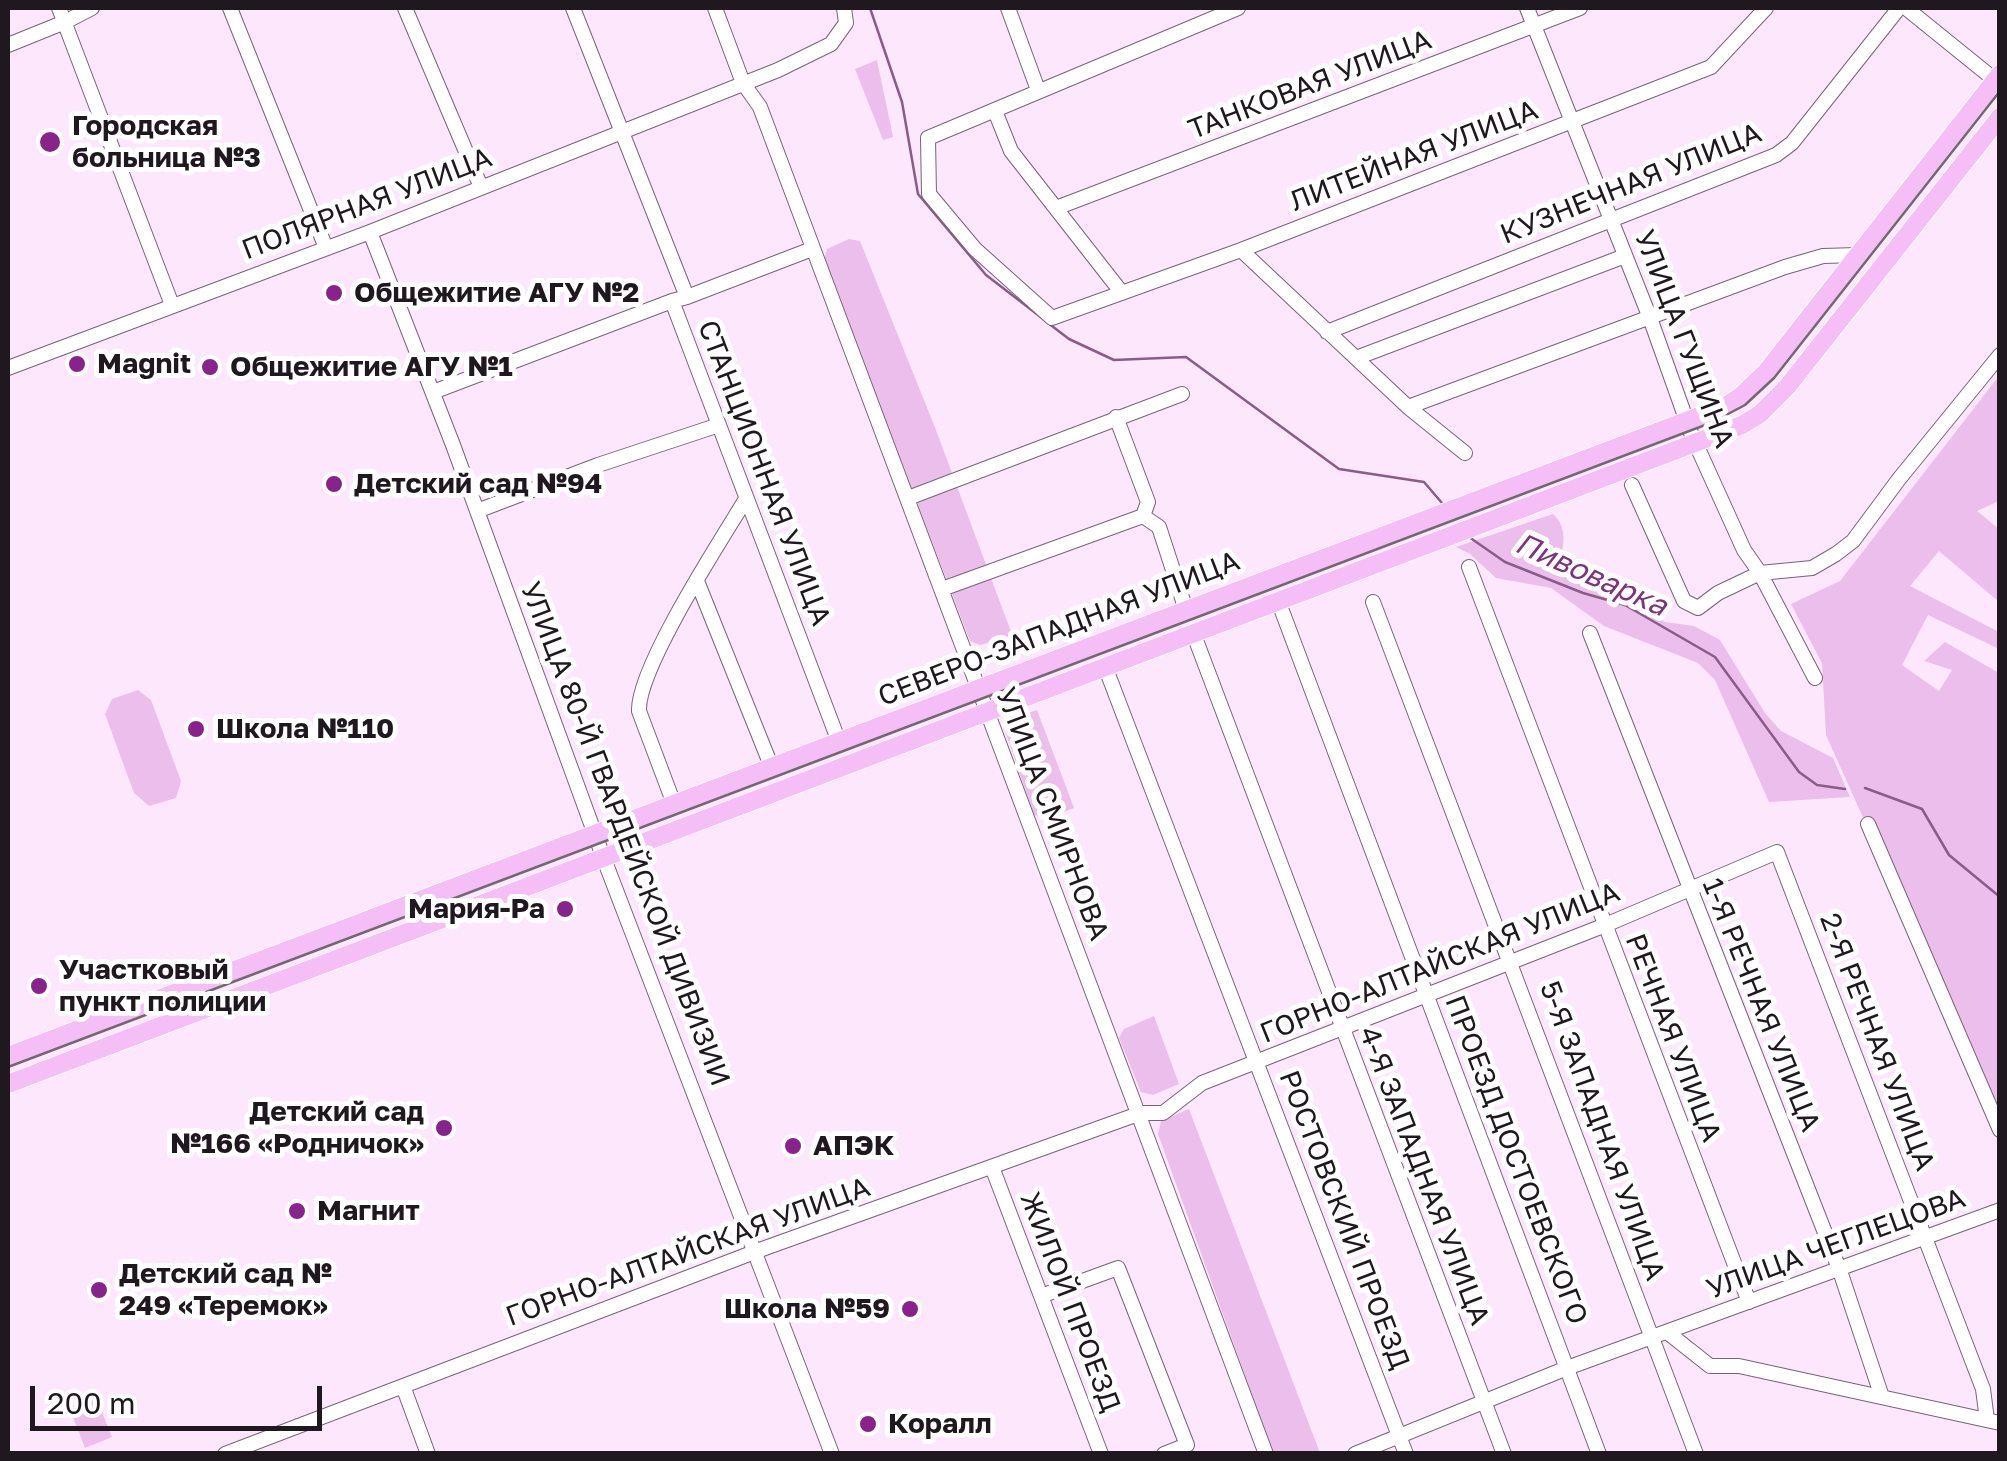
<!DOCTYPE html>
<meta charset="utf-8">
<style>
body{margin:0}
#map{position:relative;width:2007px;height:1461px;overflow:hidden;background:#fde7fc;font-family:"Golos Text",sans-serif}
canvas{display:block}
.frame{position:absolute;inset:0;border:10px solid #1f181f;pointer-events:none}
.scale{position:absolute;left:30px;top:1386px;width:292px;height:45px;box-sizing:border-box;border:5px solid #1f181f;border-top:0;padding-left:12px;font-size:30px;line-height:35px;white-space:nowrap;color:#1f181f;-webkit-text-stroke:8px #fff;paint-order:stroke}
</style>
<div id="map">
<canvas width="2007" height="1461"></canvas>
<div class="frame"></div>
<div class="scale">200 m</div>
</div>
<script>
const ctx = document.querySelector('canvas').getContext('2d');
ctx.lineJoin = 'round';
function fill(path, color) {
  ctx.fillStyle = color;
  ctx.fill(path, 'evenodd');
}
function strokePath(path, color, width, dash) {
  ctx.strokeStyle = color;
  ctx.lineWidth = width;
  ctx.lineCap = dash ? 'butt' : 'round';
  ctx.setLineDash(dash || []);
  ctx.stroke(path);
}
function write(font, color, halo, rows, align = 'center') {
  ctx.font = font + ' "Golos Text",sans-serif';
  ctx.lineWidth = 10;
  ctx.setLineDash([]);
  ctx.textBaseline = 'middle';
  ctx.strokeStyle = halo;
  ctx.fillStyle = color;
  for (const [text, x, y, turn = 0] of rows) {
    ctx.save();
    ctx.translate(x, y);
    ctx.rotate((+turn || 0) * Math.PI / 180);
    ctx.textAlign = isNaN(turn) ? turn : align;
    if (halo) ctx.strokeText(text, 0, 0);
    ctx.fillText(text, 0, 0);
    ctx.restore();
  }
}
const green = new Path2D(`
 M 877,60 L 893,137 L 883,140 L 855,69 Z
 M 849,239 L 860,241 L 936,430 L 1020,656 L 1000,664 L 991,642 L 980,645 L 970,641 L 824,260 L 827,249 Z
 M 1999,376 L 1999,501 L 1977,511 L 1999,529 L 1999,602 L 1939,551 L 1910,586 L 1999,632 L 1999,649 L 1928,615 L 1902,665 L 1939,691 L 1952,670 L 1924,661 L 1945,642 L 1999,673 L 1999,1121 L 1826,735 L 1822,663 L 1791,604 L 1840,581 Z
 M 1553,514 C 1567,527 1565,544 1559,562 L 1580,578 L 1599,583 L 1665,622 L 1694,626 L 1720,640 L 1765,713 L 1781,731 L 1833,758 L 1850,797 L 1769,802 L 1715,680 L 1698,663 L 1604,626 L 1551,588 L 1496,578 L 1470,554 L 1456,547 Z
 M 138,690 L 151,700 L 181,781 L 176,798 L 149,806 L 134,793 L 105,714 L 112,699 Z
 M 1037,710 L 1074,808 L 1048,818 L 1034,815 L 1005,731 L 1009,720 Z
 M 1154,1016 L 1179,1084 L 1153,1095 L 1141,1092 L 1119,1038 L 1124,1029 Z
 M 1189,1109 L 1320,1453 L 1273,1453 L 1158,1134 L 1161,1121 Z
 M 96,1397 L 112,1437 L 85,1448 L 69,1407 Z`);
const stream = new Path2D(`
 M 870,8 L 902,102 L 918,194 L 986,275 L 1042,318
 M 1048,323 L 1069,339 L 1114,360 L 1186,357 L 1339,469 L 1424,482 L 1442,503
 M 1469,537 L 1505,562 L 1583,593 L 1625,605 L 1715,657 L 1799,772 L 1817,785 L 1845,789
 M 1865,788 L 1922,809 L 1949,855 L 2000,897`);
const minor = new Path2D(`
 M 59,8 L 172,305
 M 230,8 L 326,248
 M 405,8 L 481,187
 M 573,8 L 687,297 L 672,301 L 839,742
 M 715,8 L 743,83 L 760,107 L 1266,1454
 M 1008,8 L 1038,90
 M 1238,8 L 928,138 L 929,194 L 975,249 L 1052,318 L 1241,250 L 1711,67 L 1766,8
 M 1527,8 L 1650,318 L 1691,433 L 1744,550 L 1760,573 L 1815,678
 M 1906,8 L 1995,80
 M 8,45 L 65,22 L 92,8
 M 995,111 L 1011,151 L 1122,293
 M 1056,208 L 1580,8
 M 370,232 L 453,445 L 604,859 L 832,1454
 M 1241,250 L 1408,407 L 1465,453
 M 687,297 L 812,249
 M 1327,332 L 1776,155 L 1792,143 L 1899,8
 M 1356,358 L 1625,256
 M 8,368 L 370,232 L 778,70 L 831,44 L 846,23 L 844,8
 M 433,392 L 672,301
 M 1408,407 L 1785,267 L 1823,256 L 1857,255
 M 1116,417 L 1148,502 L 1143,516 L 1159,527 L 1186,610
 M 1632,485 L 1684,601 L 1698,608 L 1718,593 L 1760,573 L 1812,568 L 1836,554 L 1853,541 L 1899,479 L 2000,355
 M 908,498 L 1182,394
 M 477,511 L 598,465 L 719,425
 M 1469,567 L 1749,1302
 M 697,581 L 772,768
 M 942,589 L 1143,516
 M 1373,602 L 1696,1454
 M 1279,603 L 1599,1454
 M 1590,633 L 1840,1271 L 1882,1397
 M 1194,635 L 1504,1454
 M 1106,669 L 1406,1454
 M 674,804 L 639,711 C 637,669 721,540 746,499
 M 1868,824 L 2000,1130
 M 992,1167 L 1101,1454
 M 1041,1296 L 1118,1268 L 1187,1445 L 1164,1454
 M 1667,1332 L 1710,1366 L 1739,1366 L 2000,1423
 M 403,1386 L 428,1454
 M 225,1454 L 765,1248 L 1141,1113 L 1163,1113 L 1202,1083 L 1603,926 L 1777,852 L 1983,1389 L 1987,1420
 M 1355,1454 L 1567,1368 L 2000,1210`);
const major = new Path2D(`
 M 8,1056 L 1726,406 L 1741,396 L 1766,372 L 2000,74
 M 8,1084 L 1742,425 L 1760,414 L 1787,387 L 2000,117`);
const tram = new Path2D(`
 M 8,1067 L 1713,422 L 1745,405 L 1774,378 L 2000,91`);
const markers = [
 [50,142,12,"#88238b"],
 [334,293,10,"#88238b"],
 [77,364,10,"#88238b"],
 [210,367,10,"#88238b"],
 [334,484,10,"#88238b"],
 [196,729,10,"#88238b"],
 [565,909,10,"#88238b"],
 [39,986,10,"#88238b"],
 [444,1128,10,"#88238b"],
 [793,1146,10,"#88238b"],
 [297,1211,10,"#88238b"],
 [99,1290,10,"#88238b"],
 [910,1309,10,"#88238b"],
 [868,1424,10,"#88238b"]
];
const streetNames = [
 ["ТАНКОВАЯ УЛИЦА",1310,85,-21],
 ["ЛИТЕЙНАЯ УЛИЦА",1414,156,-21],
 ["КУЗНЕЧНАЯ УЛИЦА",1631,184,-22],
 ["ПОЛЯРНАЯ УЛИЦА",367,204,-21],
 ["УЛИЦА ГУЩИНА",1684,339,69],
 ["СТАНЦИОННАЯ УЛИЦА",764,473,69],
 ["СЕВЕРО-ЗАПАДНАЯ УЛИЦА",1059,629,-21],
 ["УЛИЦА СМИРНОВА",1052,814,69],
 ["УЛИЦА 80-Й ГВАРДЕЙСКОЙ ДИВИЗИИ",625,834,69],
 ["ГОРНО-АЛТАЙСКАЯ УЛИЦА",1440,963,-22],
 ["1-Я РЕЧНАЯ УЛИЦА",1761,1005,68],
 ["РЕЧНАЯ УЛИЦА",1673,1038,69],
 ["2-Я РЕЧНАЯ УЛИЦА",1877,1042,69],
 ["5-Я ЗАПАДНАЯ УЛИЦА",1602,1131,70],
 ["ПРОЕЗД ДОСТОЕВСКОГО",1516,1160,69],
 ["4-Я ЗАПАДНАЯ УЛИЦА",1424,1176,69],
 ["РОСТОВСКИЙ ПРОЕЗД",1344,1220,69],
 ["УЛИЦА ЧЕГЛЕЦОВА",1836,1244,-20],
 ["ГОРНО-АЛТАЙСКАЯ УЛИЦА",688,1252,-20],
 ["ЖИЛОЙ ПРОЕЗД",1070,1302,69]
];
const poiNames = [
 ["Городская",72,126],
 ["больница №3",72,158],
 ["Общежитие АГУ №2",354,293],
 ["Magnit",97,364],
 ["Общежитие АГУ №1",230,367],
 ["Детский сад №94",354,484],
 ["Школа №110",216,729],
 ["Мария-Ра",545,909,"right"],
 ["Участковый",59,970],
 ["пункт полиции",59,1002],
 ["Детский сад",424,1112,"right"],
 ["№166 «Родничок»",424,1144,"right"],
 ["АПЭК",813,1146],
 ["Магнит",317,1211],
 ["Детский сад №",119,1274],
 ["249 «Теремок»",119,1306],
 ["Школа №59",890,1309,"right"],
 ["Коралл",888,1424]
];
const waterNames = [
 ["Пивоварка",1591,575,24]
];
fill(green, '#ecbeeb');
strokePath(stream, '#895c89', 2.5);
strokePath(minor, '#776476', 16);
strokePath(major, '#fff', 20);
strokePath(minor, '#fff', 14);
strokePath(major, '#f6bef6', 18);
strokePath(tram, '#746773', 2.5);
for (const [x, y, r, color] of markers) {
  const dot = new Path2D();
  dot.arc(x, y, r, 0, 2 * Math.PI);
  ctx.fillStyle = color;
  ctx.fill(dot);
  strokePath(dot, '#fff', 4);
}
write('28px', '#1f181f', '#fff', streetNames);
write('bold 28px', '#1f181f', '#fff', poiNames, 'left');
write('italic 30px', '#7d337e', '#fff', waterNames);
</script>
